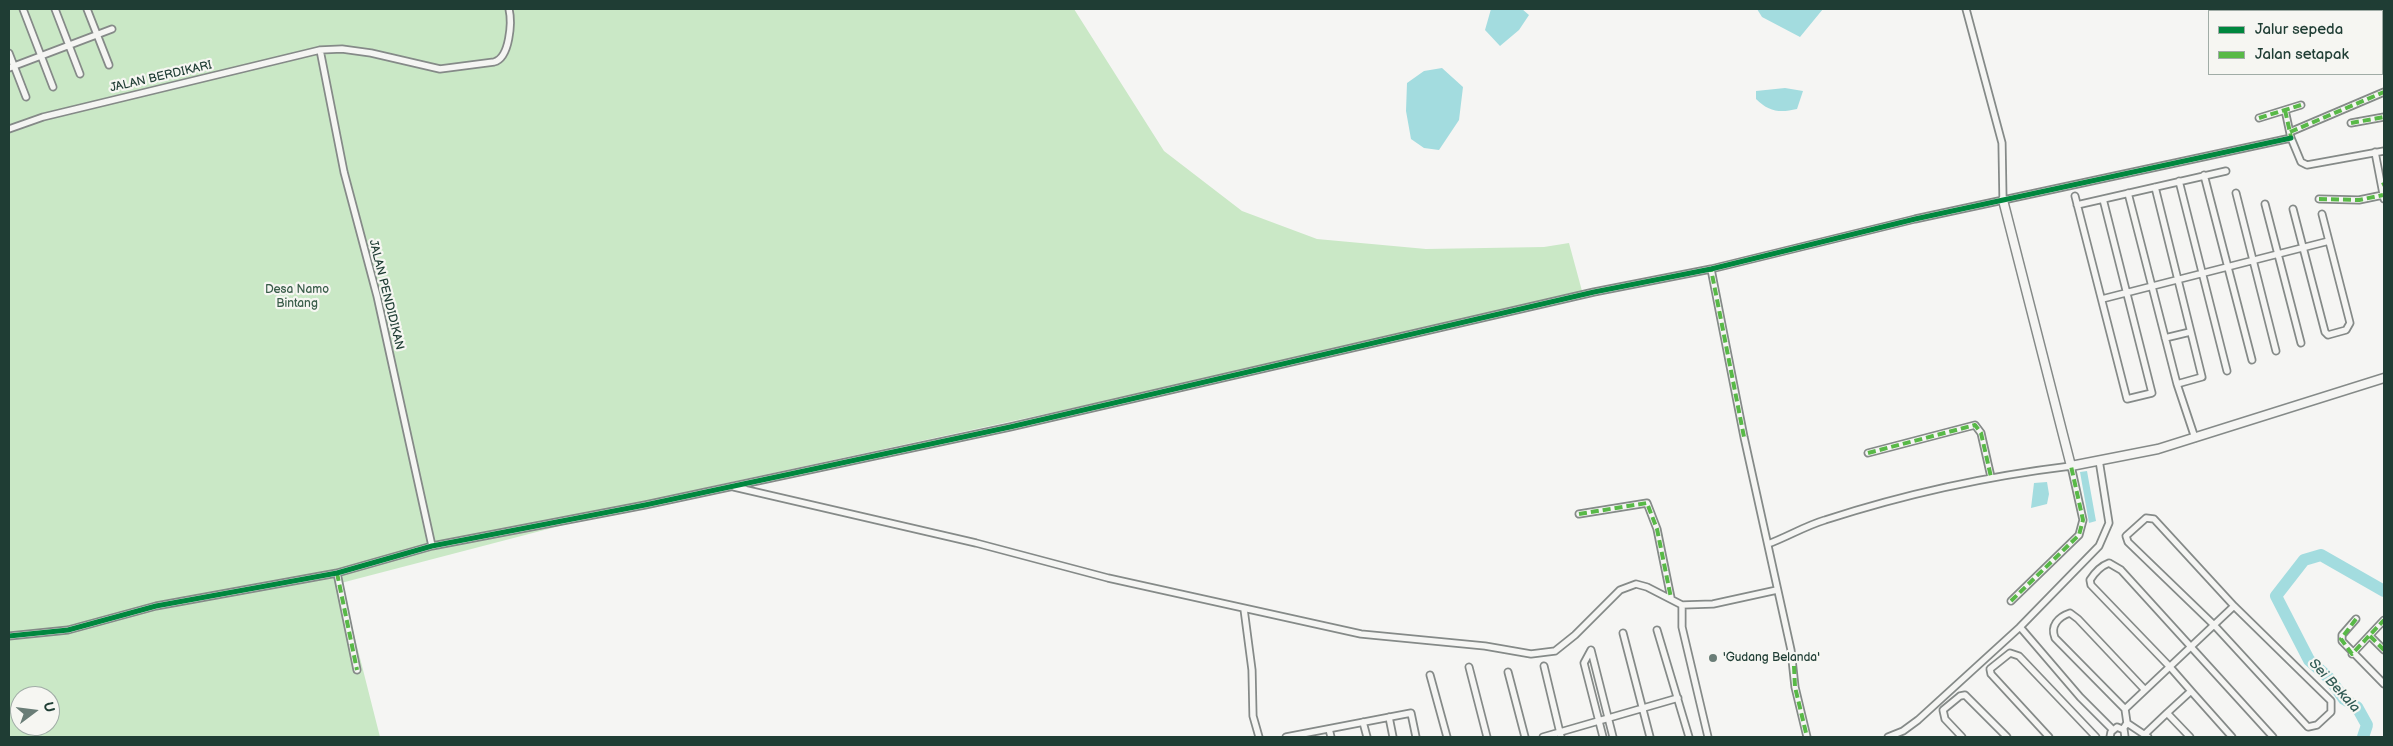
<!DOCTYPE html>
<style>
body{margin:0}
#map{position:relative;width:2393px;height:746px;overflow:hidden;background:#f5f5f3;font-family:"Balsamiq Sans",sans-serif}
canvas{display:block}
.frame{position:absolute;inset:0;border:10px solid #1f3d34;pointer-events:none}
.legend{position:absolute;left:2208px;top:10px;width:175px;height:65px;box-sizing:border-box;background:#f6f6f2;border:1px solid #a0aca6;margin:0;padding:6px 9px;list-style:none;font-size:15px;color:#1f3d34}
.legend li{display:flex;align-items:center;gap:10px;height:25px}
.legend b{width:25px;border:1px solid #a0aca6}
.north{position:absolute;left:10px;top:686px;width:50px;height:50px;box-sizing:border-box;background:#f6f6f2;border:1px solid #a0aca6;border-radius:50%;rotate:75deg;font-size:14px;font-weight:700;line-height:20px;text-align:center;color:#1f3d34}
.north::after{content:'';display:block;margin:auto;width:18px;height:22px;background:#6a7d77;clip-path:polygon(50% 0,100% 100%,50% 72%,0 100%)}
</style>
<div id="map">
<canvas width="2393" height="746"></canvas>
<div class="frame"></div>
<ul class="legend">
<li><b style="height:6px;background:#00873e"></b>Jalur sepeda</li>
<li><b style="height:6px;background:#58b947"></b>Jalan setapak</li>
</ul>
<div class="north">U</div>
</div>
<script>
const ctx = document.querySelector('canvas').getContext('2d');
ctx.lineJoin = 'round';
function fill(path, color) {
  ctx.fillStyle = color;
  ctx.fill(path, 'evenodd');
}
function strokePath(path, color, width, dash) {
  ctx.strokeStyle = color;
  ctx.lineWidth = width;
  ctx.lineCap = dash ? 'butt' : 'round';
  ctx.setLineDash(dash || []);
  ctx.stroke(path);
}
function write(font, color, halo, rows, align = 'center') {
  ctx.font = font + ' "Balsamiq Sans",sans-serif';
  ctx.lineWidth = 4.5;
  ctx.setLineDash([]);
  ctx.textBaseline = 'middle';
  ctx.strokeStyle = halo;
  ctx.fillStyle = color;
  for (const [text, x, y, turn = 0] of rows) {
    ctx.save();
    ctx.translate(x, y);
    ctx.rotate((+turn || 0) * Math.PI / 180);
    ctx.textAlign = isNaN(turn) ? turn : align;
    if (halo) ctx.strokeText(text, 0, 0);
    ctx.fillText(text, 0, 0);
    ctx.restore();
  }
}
const green = new Path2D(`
 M 9,9 L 1074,9 L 1164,151 L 1242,211 L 1317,239 L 1426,249 L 1544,247 L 1569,243 L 1582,291 L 1165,388 L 713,486 L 341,583 L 380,737 L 9,737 ZM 20,696 L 50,696 L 50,726 L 20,726 Z`);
const water = new Path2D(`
 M 1491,9 L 1522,9 L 1529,15 L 1519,30 L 1500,46 L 1485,30 Z
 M 1757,9 L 1823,9 L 1800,37 L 1762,17 Z
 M 1442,68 L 1463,87 L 1459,120 L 1439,150 L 1424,148 L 1411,139 L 1406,111 L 1407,83 L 1424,71 Z
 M 1785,88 L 1803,91 L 1797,109 C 1780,113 1769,112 1756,99 L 1756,91 Z
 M 2087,471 L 2096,521 L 2089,523 L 2080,472 Z
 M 2047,482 L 2049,494 L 2047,504 L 2031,508 L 2034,483 Z`);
const river = new Path2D(`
 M 2363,737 L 2367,725 L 2357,707 L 2344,699 L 2330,679 L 2309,660 L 2276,596 L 2304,560 L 2321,555 L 2384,591`);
const minor = new Path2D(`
 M 23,9 L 53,87
 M 55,9 L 80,74
 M 87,9 L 109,65
 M 1966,9 L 2002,143 L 2003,200
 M 320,50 L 344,172 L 377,296 L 432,546
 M 9,53 L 26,97
 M 9,68 L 112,29
 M 2285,110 L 2291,138 L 2301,162 L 2307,165 L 2384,151
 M 2259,118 L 2301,105
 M 2351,123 L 2384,117
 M 9,129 L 43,117 L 320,50 L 342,49 L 371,53 L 440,69 L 494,62 C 510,58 512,22 509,9
 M 2290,132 L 2384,92
 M 2375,152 L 2384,199
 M 2204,175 L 2252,360
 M 2179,181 L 2227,371
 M 2155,187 L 2202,377 L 2177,384
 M 2128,193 L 2177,384 L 2195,438
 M 2236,193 L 2276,351
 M 2075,196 L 2127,399 L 2152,393 L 2103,199
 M 2319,199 L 2359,200 L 2383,195
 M 2265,204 L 2301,343
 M 2077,205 L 2226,171
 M 2293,209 L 2325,332 L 2328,335 L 2346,330 L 2350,323 L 2322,214
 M 1711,269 L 1744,437 L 1791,650 L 1795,687 L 1807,737
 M 2102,299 L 2329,241
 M 2165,338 L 2190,332
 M 1868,453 L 1975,425 L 1981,433 L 1991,477
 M 2099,460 L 2109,523 L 2099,546 L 2020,627 L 2080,697 L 2112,729
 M 734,487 L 976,543 L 1108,578 L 1361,634 L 1485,646 L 1531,654 L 1555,651 L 1575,635 L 1620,590 L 1636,584 L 1647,587 L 1682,605 L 1713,604 L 1777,590
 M 1579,514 L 1647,503 L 1657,529 L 1671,598
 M 1768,544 C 1787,537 1805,526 1825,520 C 1905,494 1988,476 2071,466 L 2083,520 L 2079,535 L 2011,601
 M 337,573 L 357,670
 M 1682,605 L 1682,627 L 1708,737
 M 1244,609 L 1252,670 L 1253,716 L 1259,737
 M 2356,619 L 2342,635 L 2342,641 L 2384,684
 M 1657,630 L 1689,737
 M 1623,633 L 1650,737
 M 9,636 L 68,630 L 156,606 L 337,573 L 432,546 L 645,505 L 1010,427 L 1594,292 L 1711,269 L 1915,219 L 2291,138
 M 2370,636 L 2384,650
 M 2352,654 L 2384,620
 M 1544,666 L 1561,737
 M 1469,667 L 1487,737
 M 1508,672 L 1525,737
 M 1430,675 L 1447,737
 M 2191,691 L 2232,737
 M 2125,709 L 2055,638 C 2050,626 2058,617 2070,613 L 2078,619 L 2145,690
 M 2167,713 L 2191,691 L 2170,667 L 2091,585 L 2090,580 C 2095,572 2101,566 2109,563 L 2121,570 L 2273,737
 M 1389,717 L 1393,737
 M 1363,722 L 1367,737
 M 2127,723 L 2148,737
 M 1329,729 L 1331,737
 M 2123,729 L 2127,723 L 2125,709 L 2234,606 L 2154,519 L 2146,518 L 2126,536 L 2128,542 L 2215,626 L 2308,727 L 2317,725 L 2331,712 L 2331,701 L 2234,606
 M 2145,734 L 2167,713 L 2190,737
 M 1286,737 L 1411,713 L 1416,737
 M 1543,737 L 1678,698
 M 1603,737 L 1584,663 L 1591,650 L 1613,737
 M 1888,737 L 1903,731 L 1918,720 L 2020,627
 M 1962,737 L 1945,719 L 1943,710 L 1960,696 L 1965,695 L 2007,737
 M 2049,737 L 1991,674 L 1990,669 L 2010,653 L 2019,656 L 2096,737
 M 2110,737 L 2111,732 L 2117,727 L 2124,730 L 2125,737`);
const tertiary = new Path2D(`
 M 2003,200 L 2071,466 L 2158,449 L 2384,378`);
const quiet = new Path2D(`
 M 2285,110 L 2291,137
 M 2259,118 L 2301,105
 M 2351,123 L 2384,117
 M 2290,132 L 2384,92
 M 2382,185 L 2384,184
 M 2319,199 L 2359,200 L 2383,195
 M 1716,268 L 1711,269 L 1744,437
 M 1868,453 L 1975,425 L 1981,433 L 1991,477
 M 1579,514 L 1647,503 L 1657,529 L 1671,598
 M 337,573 L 357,670
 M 2011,601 L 2079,535 L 2083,520 L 2071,466
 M 2356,619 L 2341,639 L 2352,654 L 2384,620
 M 2370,636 L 2384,650
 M 1794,666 L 1795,687 L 1807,737`);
const cycleway = new Path2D(`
 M 9,636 L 68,630 L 156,606 L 337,573 L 432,546 L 645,505 L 1010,427 L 1594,292 L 1711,269 L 1915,219 L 2291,138`);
const markers = [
 [1713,658,5,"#6a7d77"]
];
const streetNames = [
 ["JALAN BERDIKARI",161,77,-13],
 ["JALAN PENDIDIKAN",386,295,76]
];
const parkNames = [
 ["Desa Namo",297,290],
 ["Bintang",297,304]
];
const poiNames = [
 ["'Gudang Belanda'",1723,658]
];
const waterNames = [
 ["Sei Bekala",2334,686,47]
];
fill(green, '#cae8c6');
fill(water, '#a3dcdf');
strokePath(river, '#a3dcdf', 12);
strokePath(minor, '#858a88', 9);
strokePath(tertiary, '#858a88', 11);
strokePath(minor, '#f5f5f3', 5.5);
strokePath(tertiary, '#f5f5f3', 8);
strokePath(quiet, '#58b947', 4, [8, 4]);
strokePath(cycleway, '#00873e', 5);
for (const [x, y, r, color] of markers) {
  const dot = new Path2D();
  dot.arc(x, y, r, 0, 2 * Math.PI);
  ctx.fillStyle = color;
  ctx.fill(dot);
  strokePath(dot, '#f6f6f2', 2);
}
write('12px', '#1f3d34', '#f6f6f2', streetNames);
write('12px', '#3a5d4a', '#f6f6f2', parkNames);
write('12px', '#1f3d34', '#f6f6f2', poiNames, 'left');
write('italic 14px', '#325b55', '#f6f6f2', waterNames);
</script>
